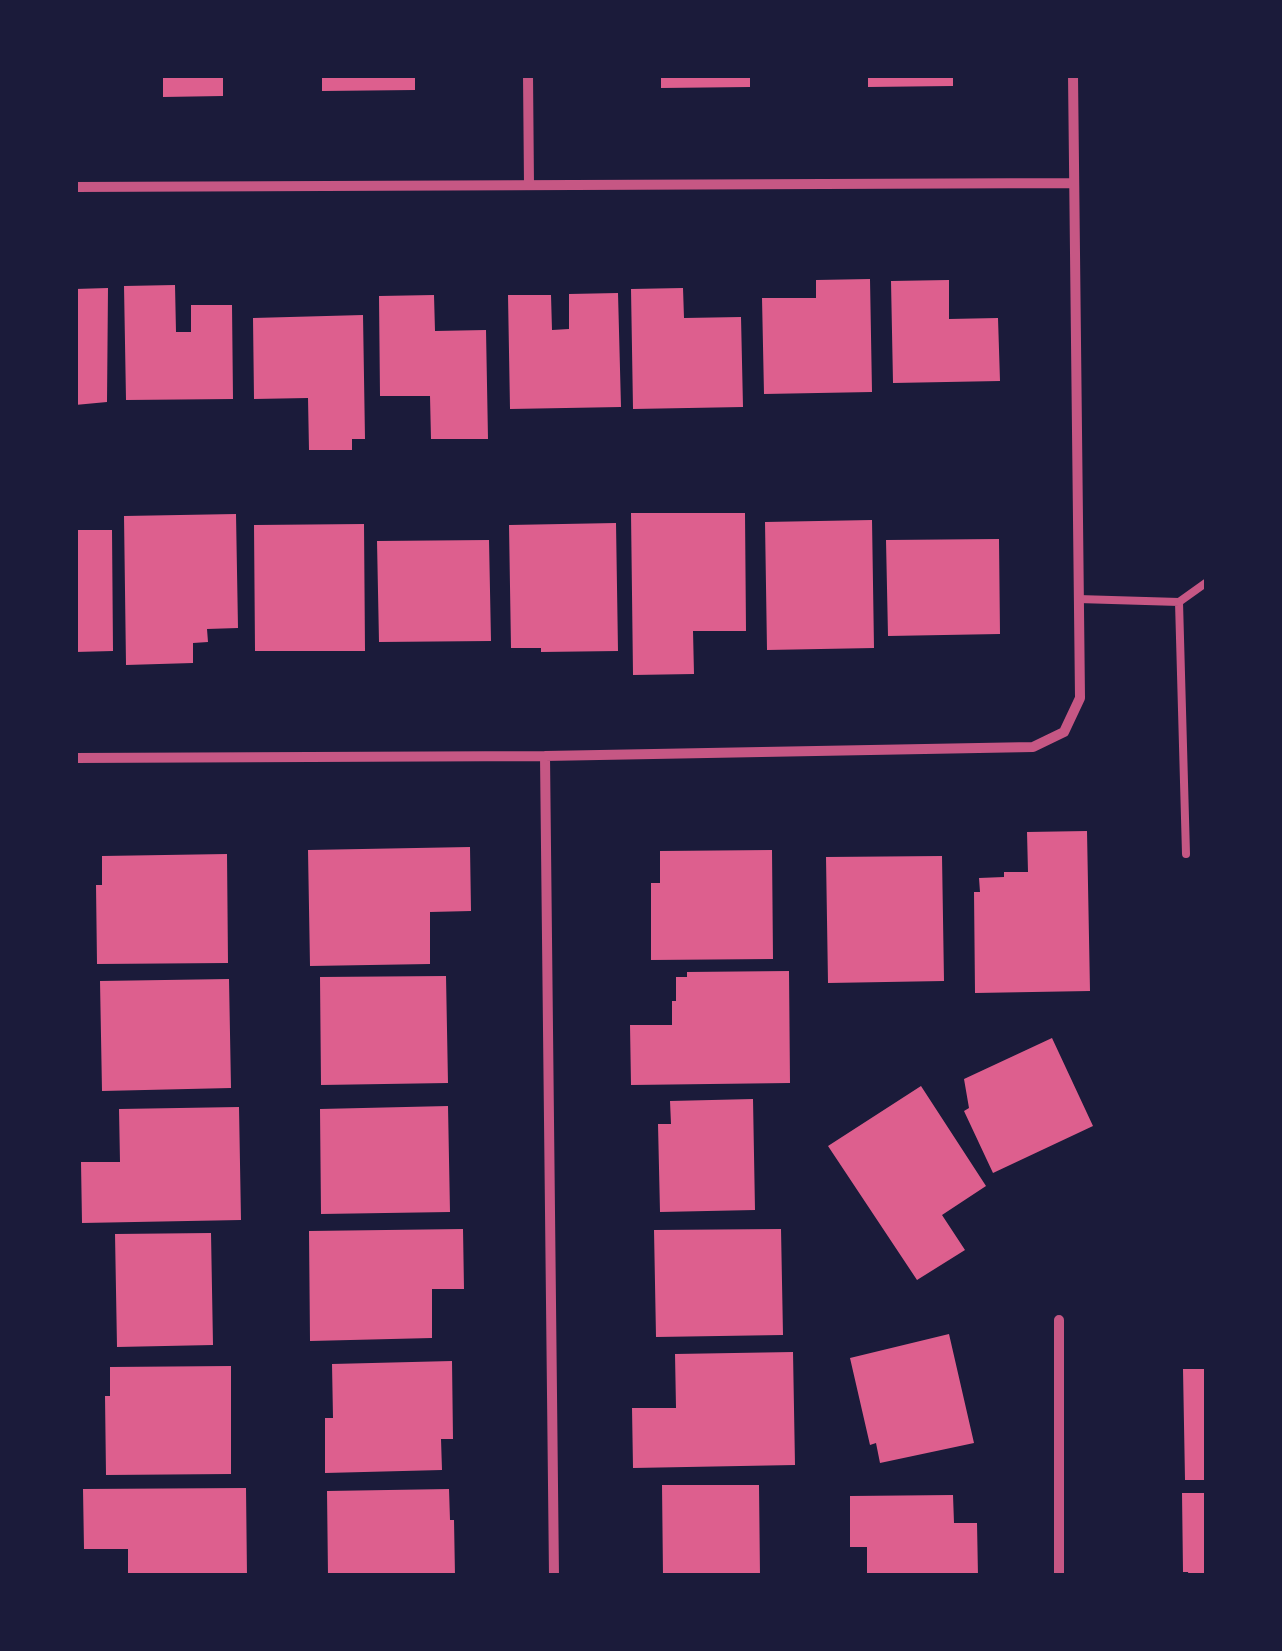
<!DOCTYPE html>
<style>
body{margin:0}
#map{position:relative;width:1282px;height:1651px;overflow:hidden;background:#1b1b3a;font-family:Signika,sans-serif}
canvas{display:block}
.frame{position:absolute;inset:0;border:78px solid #1b1b3a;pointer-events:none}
</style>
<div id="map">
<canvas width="1282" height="1651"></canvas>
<div class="frame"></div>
</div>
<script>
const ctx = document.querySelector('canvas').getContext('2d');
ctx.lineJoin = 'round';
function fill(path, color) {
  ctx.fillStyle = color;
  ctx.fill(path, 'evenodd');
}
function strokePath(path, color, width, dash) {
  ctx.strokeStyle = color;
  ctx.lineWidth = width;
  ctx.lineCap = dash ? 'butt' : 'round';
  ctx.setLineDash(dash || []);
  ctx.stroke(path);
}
const building = new Path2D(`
 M 163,75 L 223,75 L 223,96 L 163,97 Z
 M 322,75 L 415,75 L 415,90 L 322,91 Z
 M 661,75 L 750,75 L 750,87 L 661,88 Z
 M 868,75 L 953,75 L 953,86 L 868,87 Z
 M 870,279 L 872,392 L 764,394 L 762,298 L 816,298 L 816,280 Z
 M 949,280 L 949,319 L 998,318 L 1000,381 L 893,383 L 891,281 Z
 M 175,285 L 176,332 L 191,332 L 191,305 L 232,305 L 233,399 L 126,400 L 124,286 Z
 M 108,288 L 107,402 L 75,405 L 75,289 Z
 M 683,288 L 684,318 L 741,317 L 743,407 L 633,409 L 631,289 Z
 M 618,293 L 621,407 L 510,409 L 508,295 L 551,295 L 552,330 L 569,329 L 569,294 Z
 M 434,295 L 435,331 L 486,330 L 488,439 L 431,439 L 430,396 L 380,396 L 379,296 Z
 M 363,315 L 365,439 L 352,439 L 352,450 L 309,450 L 308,398 L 254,399 L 253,318 Z
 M 631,513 L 745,513 L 746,631 L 693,631 L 694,674 L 633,675 Z
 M 236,514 L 238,628 L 207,629 L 208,642 L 193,643 L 193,663 L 126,665 L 124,516 Z
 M 872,520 L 874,648 L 767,650 L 765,522 Z
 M 616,523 L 618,651 L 541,652 L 541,648 L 511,648 L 509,525 Z
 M 364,524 L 365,651 L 255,651 L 254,525 Z
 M 75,530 L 112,530 L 113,651 L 75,652 Z
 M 999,539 L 1000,634 L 888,636 L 886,540 Z
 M 489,540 L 491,641 L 379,642 L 377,541 Z
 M 1087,831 L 1090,991 L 975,993 L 974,892 L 980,892 L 979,878 L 1004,877 L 1004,872 L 1028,872 L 1027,832 Z
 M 470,847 L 471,911 L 430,912 L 430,964 L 310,966 L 308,850 Z
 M 772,850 L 773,959 L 651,960 L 651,883 L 660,883 L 660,851 Z
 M 227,854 L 228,963 L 97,964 L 96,885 L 102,885 L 102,856 Z
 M 942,856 L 944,981 L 828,983 L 826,857 Z
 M 789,971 L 790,1083 L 631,1085 L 630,1025 L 672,1025 L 672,1001 L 676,1001 L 676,977 L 687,977 L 687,972 Z
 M 446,976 L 448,1083 L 321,1085 L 320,977 Z
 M 229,979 L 231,1088 L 102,1091 L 100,981 Z
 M 1052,1038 L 1093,1126 L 993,1173 L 964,1111 L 969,1108 L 964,1079 Z
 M 921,1086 L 986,1186 L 942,1215 L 965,1250 L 917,1280 L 828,1146 Z
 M 753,1099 L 755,1210 L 660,1212 L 658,1124 L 671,1124 L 670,1101 Z
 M 448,1106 L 450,1212 L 321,1214 L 320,1109 Z
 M 239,1107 L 241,1220 L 82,1223 L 81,1162 L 120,1162 L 119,1109 Z
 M 463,1229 L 464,1289 L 432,1289 L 432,1338 L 310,1341 L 309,1231 Z
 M 781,1229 L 783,1335 L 656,1337 L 654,1230 Z
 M 211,1233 L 213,1345 L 117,1347 L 115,1234 Z
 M 949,1334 L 974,1443 L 880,1463 L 876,1443 L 870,1445 L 850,1358 Z
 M 793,1352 L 795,1465 L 633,1468 L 632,1408 L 676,1408 L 675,1354 Z
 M 452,1361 L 453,1439 L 441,1439 L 442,1470 L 325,1473 L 325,1418 L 333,1418 L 332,1364 Z
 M 231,1366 L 231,1474 L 106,1475 L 105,1396 L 110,1396 L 110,1367 Z
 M 1183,1369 L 1207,1369 L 1207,1480 L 1185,1480 Z
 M 662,1485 L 759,1485 L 760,1576 L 663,1576 Z
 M 246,1488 L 247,1576 L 128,1576 L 128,1549 L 84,1549 L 83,1489 Z
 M 449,1489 L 450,1520 L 454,1520 L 455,1576 L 328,1576 L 327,1491 Z
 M 1182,1493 L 1207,1493 L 1207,1576 L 1189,1576 L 1188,1572 L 1183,1572 Z
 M 953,1495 L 954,1523 L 977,1523 L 978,1576 L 867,1576 L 867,1547 L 850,1547 L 850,1496 Z`);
const service = new Path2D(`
 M 1078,599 L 1179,602 L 1207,582
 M 1179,602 L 1186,854`);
const minor = new Path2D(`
 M 528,75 L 529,185
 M 75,187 L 1073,183
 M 545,756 L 554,1576
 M 75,758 L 545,756 L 1033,747 L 1064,732 L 1080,698 L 1073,75
 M 1059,1320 L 1059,1576`);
fill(building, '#dd5f8e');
strokePath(service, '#c65784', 8);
strokePath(minor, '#c65784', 10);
</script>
